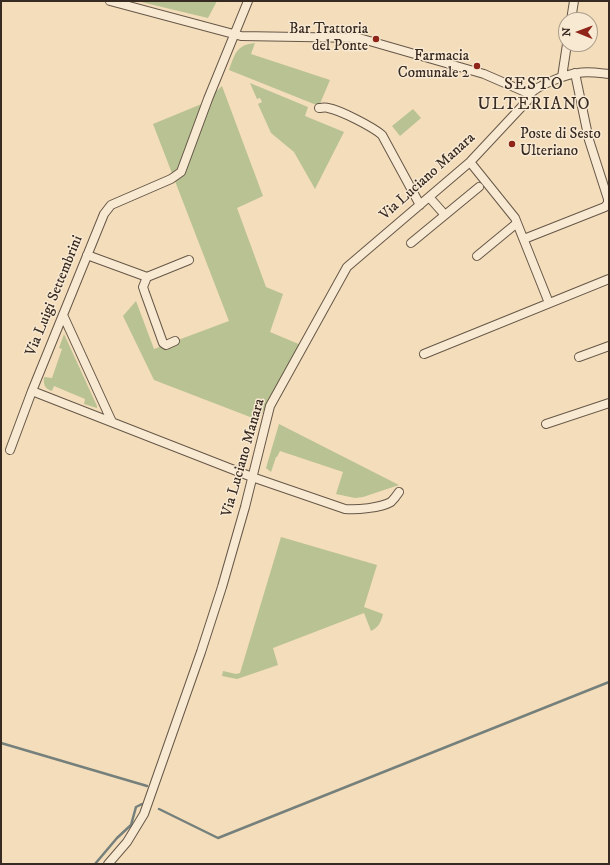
<!DOCTYPE html>
<style>
body{margin:0}
#map{position:relative;width:610px;height:865px;overflow:hidden;background:#f4ddba;font-family:"IM FELL DW Pica",serif}
canvas{display:block}
.frame{position:absolute;inset:0;border:2px solid #372a22;pointer-events:none}
.north{position:absolute;left:558px;top:12px;width:40px;height:40px;box-sizing:border-box;background:#f8e9d2;border:1px solid #ab9d8c;border-radius:50%;rotate:271deg;font-size:11px;font-weight:700;line-height:16px;text-align:center;color:#372a22}
.north::after{content:'';display:block;margin:auto;width:14px;height:18px;background:#8f2418;clip-path:polygon(50% 0,100% 100%,50% 72%,0 100%)}
</style>
<div id="map">
<canvas width="610" height="865"></canvas>
<div class="frame"></div>
<div class="north">N</div>
</div>
<script>
const ctx = document.querySelector('canvas').getContext('2d');
ctx.lineJoin = 'round';
function fill(path, color) {
  ctx.fillStyle = color;
  ctx.fill(path, 'evenodd');
}
function strokePath(path, color, width, dash) {
  ctx.strokeStyle = color;
  ctx.lineWidth = width;
  ctx.lineCap = dash ? 'butt' : 'round';
  ctx.setLineDash(dash || []);
  ctx.stroke(path);
}
function write(font, color, halo, rows, align = 'center') {
  ctx.font = font + ' "IM FELL DW Pica",serif';
  ctx.lineWidth = 3;
  ctx.setLineDash([]);
  ctx.textBaseline = 'middle';
  ctx.strokeStyle = halo;
  ctx.fillStyle = color;
  for (const [text, x, y, turn = 0] of rows) {
    ctx.save();
    ctx.translate(x, y);
    ctx.rotate((+turn || 0) * Math.PI / 180);
    ctx.textAlign = isNaN(turn) ? turn : align;
    if (halo) ctx.strokeText(text, 0, 0);
    ctx.fillText(text, 0, 0);
    ctx.restore();
  }
}
const green = new Path2D(`
 M 137,1 L 217,1 L 208,18 Z
 M 255,43 L 251,54 L 330,80 L 319,106 L 229,70 C 235,54 236,45 255,43 Z
 M 250,83 L 308,107 L 305,116 L 344,132 L 315,189 L 294,152 L 271,133 L 258,104 L 262,102 L 260,98 L 257,99 Z
 M 222,86 L 263,196 L 237,208 L 266,287 L 283,294 L 270,332 L 301,345 L 258,420 L 154,380 L 123,316 L 136,301 L 154,349 L 229,321 L 153,124 L 204,103 Z
 M 413,109 L 421,118 L 400,136 L 392,126 Z
 M 64,334 L 97,406 L 97,408 L 84,404 L 85,399 L 54,386 L 52,391 C 45,389 43,384 44,377 L 52,378 L 62,349 L 59,348 Z
 M 279,424 L 399,485 L 363,497 L 355,498 L 336,494 L 343,472 L 280,451 L 277,457 L 276,457 L 271,472 L 266,468 Z
 M 281,537 L 377,565 L 364,607 L 383,614 C 381,622 379,627 371,631 L 364,613 L 273,648 L 278,665 L 237,679 L 222,676 L 223,671 L 236,674 L 240,673 Z`);
const stream = new Path2D(`
 M 1,743 L 147,786
 M 159,809 L 218,838 L 609,682
 M 95,864 L 117,838 L 131,825 L 136,807 L 142,804`);
const street = new Path2D(`
 M 110,1 L 241,36 L 359,38 L 484,74 L 530,94
 M 248,1 L 208,99 L 181,172 L 171,179 L 111,205 L 104,214 L 32,391 L 252,477 L 345,509 C 357,510 380,508 391,502 C 394,499 397,495 399,492
 M 571,20 L 574,1
 M 562,77 L 567,44
 M 319,108 C 322,108 325,107 328,108 C 340,110 373,127 382,135 L 420,205
 M 470,162 L 515,218 L 549,303
 M 429,197 L 445,215
 M 524,239 L 605,207 L 608,203 L 608,199 L 589,140 L 575,73
 M 411,243 L 479,187
 M 87,255 L 147,277 L 189,260
 M 477,256 L 517,223
 M 147,277 L 143,287 L 145,293 L 163,343 L 166,345 L 175,341
 M 63,315 L 112,422
 M 424,354 L 609,279
 M 579,357 L 609,346
 M 546,424 L 609,403
 M 10,450 L 32,391
 M 108,864 L 127,842 L 144,814 L 201,652 L 222,587 L 245,507 L 270,406 L 347,267 L 470,162 L 528,100 C 528,99 530,95 530,94 C 538,85 567,74 578,73 C 588,71 599,73 609,74`);
const markers = [
 [376,39,4,"#8f2418"],
 [477,66,4,"#8f2418"],
 [512,144,4,"#8f2418"]
];
const poiNames = [
 ["Bar Trattoria",368,30],
 ["del Ponte",368,47],
 ["Farmacia",469,57],
 ["Comunale 2",469,74],
 ["Poste di Sesto",520,135,"left"],
 ["Ulteriano",520,152,"left"]
];
const streetNames = [
 ["Via Luciano Manara",428,177,-42],
 ["Via Luigi Settembrini",55,296,-68],
 ["Via Luciano Manara",244,458,-74]
];
const quarterNames = [
 ["SESTO",534,85],
 ["ULTERIANO",534,105]
];
fill(green, '#b8c292');
strokePath(stream, '#75807c', 2.5);
strokePath(street, '#665748', 10);
strokePath(street, '#f8e9d2', 8);
for (const [x, y, r, color] of markers) {
  const dot = new Path2D();
  dot.arc(x, y, r, 0, 2 * Math.PI);
  ctx.fillStyle = color;
  ctx.fill(dot);
  strokePath(dot, '#f8e9d2', 1.5);
}
write('15px', '#372a22', '#f8e9d2', poiNames, 'right');
write('15px', '#372a22', '#f8e9d2', streetNames);
ctx.letterSpacing = '1px';
write('17px', '#372a22', '#f8e9d2', quarterNames);
ctx.letterSpacing = '0px';
</script>
